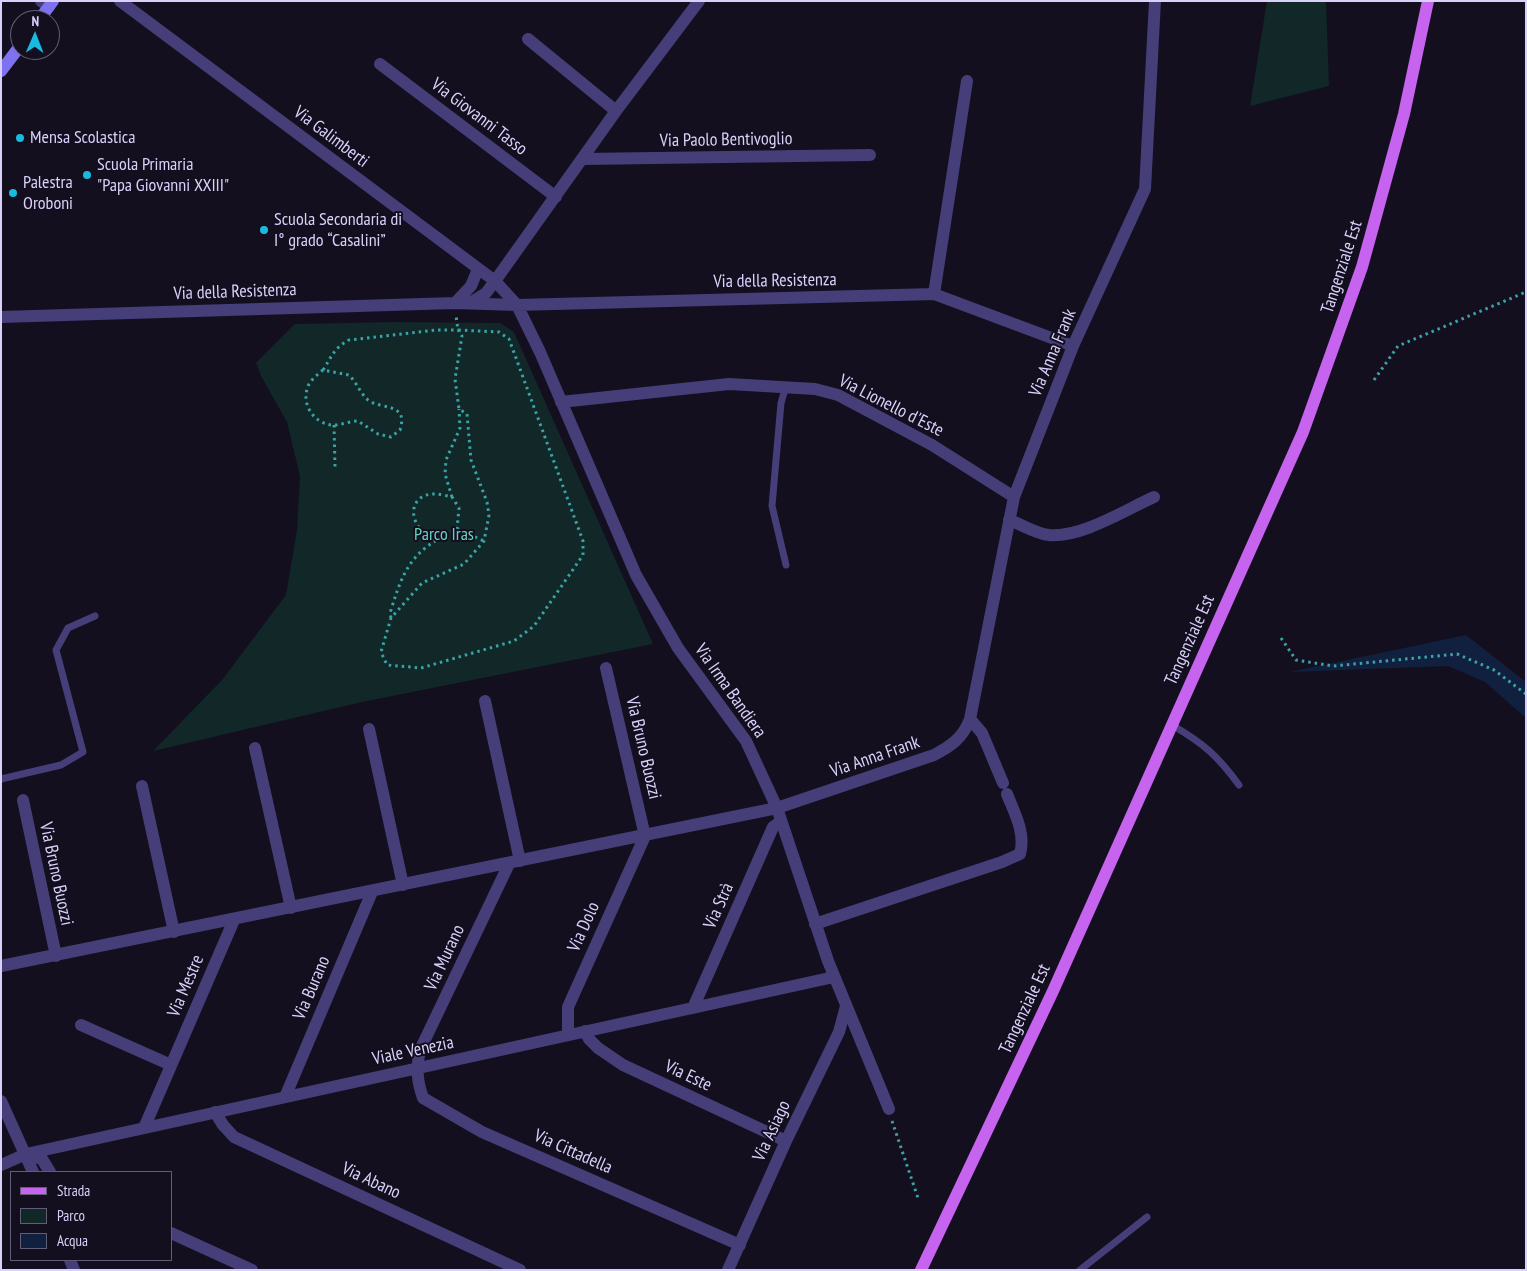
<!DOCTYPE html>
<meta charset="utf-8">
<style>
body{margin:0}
#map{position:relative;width:1527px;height:1271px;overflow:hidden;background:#130f1e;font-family:"PT Sans Narrow",sans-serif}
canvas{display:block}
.frame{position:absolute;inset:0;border:2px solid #d9d1fa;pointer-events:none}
.legend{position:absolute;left:10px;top:1171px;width:162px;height:90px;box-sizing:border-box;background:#130f1e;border:1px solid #625d76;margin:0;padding:6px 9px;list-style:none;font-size:15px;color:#d9d1fa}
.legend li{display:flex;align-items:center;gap:10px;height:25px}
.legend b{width:25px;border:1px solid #625d76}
.north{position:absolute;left:10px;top:10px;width:50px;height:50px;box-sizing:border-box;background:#130f1e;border:1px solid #625d76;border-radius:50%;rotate:1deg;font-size:14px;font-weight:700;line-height:20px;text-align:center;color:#d9d1fa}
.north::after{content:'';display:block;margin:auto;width:18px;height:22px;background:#18bbdf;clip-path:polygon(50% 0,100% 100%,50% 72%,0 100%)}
</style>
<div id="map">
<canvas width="1527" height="1271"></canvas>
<div class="frame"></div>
<ul class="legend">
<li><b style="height:6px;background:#c663ef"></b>Strada</li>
<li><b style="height:14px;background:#122728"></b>Parco</li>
<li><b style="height:14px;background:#12203f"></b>Acqua</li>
</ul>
<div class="north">N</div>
</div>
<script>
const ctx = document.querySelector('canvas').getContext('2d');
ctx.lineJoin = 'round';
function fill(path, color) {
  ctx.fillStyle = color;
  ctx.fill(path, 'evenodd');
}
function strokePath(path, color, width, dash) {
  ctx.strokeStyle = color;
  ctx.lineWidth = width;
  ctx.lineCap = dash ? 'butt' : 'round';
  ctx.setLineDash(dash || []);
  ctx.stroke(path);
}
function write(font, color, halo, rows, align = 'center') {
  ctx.font = font + ' "PT Sans Narrow",sans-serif';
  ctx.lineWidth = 4;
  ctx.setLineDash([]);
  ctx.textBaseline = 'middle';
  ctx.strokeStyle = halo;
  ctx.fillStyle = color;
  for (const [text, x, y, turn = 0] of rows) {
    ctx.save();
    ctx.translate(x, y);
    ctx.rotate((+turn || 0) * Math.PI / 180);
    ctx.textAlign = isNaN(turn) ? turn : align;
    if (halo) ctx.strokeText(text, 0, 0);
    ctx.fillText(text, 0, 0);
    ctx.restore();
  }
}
const green = new Path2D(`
 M 1267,1 L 1326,1 L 1329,86 L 1250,106 Z
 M 394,322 L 500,323 L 514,332 L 653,644 L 362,702 L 153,751 L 222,680 L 286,595 L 297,530 L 300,476 L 287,422 L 261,376 L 256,363 L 295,324 Z`);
const water = new Path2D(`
 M 1466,635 L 1526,682 L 1526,718 L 1485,682 L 1448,666 L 1290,672 Z`);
const path = new Path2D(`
 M 323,370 C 318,374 312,379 309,384 C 300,402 312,422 331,425 C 340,426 349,421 358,421 L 378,434 L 391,437 L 400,430 C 409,402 381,410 368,400 C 360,393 357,383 349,375 L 323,370 C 332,356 334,348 349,340 L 437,330 L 458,330 L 462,336 L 455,379 L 459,409 L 467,414 L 471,460 L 487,502 L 489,515 L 484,541 L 464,564 L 422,583 L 391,618 L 381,652 L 387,665 L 421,668 L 514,641 L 534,626 L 583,555 L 583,541 L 509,339 L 499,332 L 458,330 L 456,316
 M 1374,380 L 1398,346 L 1526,292
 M 334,425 L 335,467
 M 452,497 L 445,474 L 446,460 L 460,428 L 459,409
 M 457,529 L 484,541
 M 391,618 L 390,613 C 400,582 406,558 437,540 C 444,536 450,534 457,529 L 459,508 L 452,497 C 447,496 441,494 436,494 C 405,493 407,530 437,540
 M 1281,638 L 1296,660 L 1333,666 L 1457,654 L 1494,670 L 1526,694
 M 892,1121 L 919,1201`);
const lane = new Path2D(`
 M 786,565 L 772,506 L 781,403 L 786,386
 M 1172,725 C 1204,744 1217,755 1239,785
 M 1,779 L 61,765 L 83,752 L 56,650 L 68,628 L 95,616
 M 1080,1270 L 1147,1217`);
const street = new Path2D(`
 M 41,1 L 49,7
 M 120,1 L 495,281 L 517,305 L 540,352 L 636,575 L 678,648 L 746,741 L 777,808 L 828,961 L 889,1109
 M 528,39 L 616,111
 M 380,64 L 556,197
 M 583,159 L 870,155
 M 934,294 L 967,81
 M 455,303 L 471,286 L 478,269
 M 470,303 L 486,293 L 495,281 L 616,111 L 699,1
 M 1,317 L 455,303 L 517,305 L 934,294 L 1073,346
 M 561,402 L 729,384 L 815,389 L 838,395 L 932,445 L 1014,497
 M 1009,520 C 1021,524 1036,534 1049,535 C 1081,538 1125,510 1154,497
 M 485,701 L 520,861
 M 970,719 L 982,733 L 1003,783
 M 369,729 L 403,885
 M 255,748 L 291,908
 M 142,786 L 174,932
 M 23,800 L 56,956
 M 509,864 L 420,1050 C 416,1068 417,1081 423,1098 L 482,1132 L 740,1245
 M 815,924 L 1002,862 L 1020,854 C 1026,833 1014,812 1007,794
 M 1,966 L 777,808 L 934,755 C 951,746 963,738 970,719 L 1014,497 L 1073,346 L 1145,189 L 1155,1
 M 693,1008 L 773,827 L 781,821
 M 81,1025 L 171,1065
 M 585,1031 L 589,1039 L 598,1048 L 623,1065 L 786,1141
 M 568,1035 L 568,1007 L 645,836 L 606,668
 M 285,1097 L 372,892
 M 1,1101 L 33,1172
 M 215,1112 L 223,1125 L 234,1137 L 520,1270
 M 144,1128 L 234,920
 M 26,1154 L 42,1159 L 50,1172
 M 1,1165 L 26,1154 L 834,977
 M 171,1233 L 252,1270
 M 70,1260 L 74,1270
 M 728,1270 L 786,1141 L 839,1032 L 846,1006`);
const secondary = new Path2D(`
 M 39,20 L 53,1
 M 1,71 L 20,46`);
const primary = new Path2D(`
 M 921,1270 L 1053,991 L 1303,432 L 1362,267 L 1404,114 L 1428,1`);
const markers = [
 [20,138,5,"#18bbdf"],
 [87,175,5,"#18bbdf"],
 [13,193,5,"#18bbdf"],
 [264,230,5,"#18bbdf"]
];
const streetNames = [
 ["Via Giovanni Tasso",479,117,37],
 ["Via Galimberti",331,137,37],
 ["Via Paolo Bentivoglio",726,140,-1],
 ["Tangenziale Est",1342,267,-72],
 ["Via della Resistenza",775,281,-1],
 ["Via della Resistenza",235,292,-2],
 ["Via Anna Frank",1053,353,-67],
 ["Via Lionello d'Este",891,406,27],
 ["Tangenziale Est",1190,640,-66],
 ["Via Irma Bandiera",730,691,55],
 ["Via Bruno Buozzi",643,748,77],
 ["Via Anna Frank",875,757,-19],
 ["Via Bruno Buozzi",56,874,78],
 ["Via Strà",719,906,-66],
 ["Via Dolo",584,927,-66],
 ["Via Murano",445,958,-65],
 ["Via Mestre",186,986,-67],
 ["Via Burano",312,988,-67],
 ["Tangenziale Est",1025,1009,-65],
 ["Viale Venezia",413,1051,-12],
 ["Via Este",688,1076,25],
 ["Via Asiago",772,1131,-65],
 ["Via Cittadella",573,1152,24],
 ["Via Abano",371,1181,25]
];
const poiNames = [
 ["Mensa Scolastica",30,138],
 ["Scuola Primaria",97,165],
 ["\"Papa Giovanni XXIII\"",97,186],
 ["Palestra",23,183],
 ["Oroboni",23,204],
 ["Scuola Secondaria di",274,220],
 ["I° grado “Casalini”",274,241]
];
const parkNames = [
 ["Parco Iras",444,535]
];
fill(green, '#122728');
fill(water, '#12203f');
strokePath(path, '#3aa3a5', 3, [2.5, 4]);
strokePath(lane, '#453e78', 7);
strokePath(street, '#453e78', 12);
strokePath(secondary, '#7f72f0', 12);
strokePath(primary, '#c663ef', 12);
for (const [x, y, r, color] of markers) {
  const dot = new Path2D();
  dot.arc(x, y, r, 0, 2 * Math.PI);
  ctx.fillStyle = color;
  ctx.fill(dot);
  strokePath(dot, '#130f1e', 2);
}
write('18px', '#d9d1fa', '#130f1e', streetNames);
write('18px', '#d9d1fa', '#130f1e', poiNames, 'left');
write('18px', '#65d2bf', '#130f1e', parkNames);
</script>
